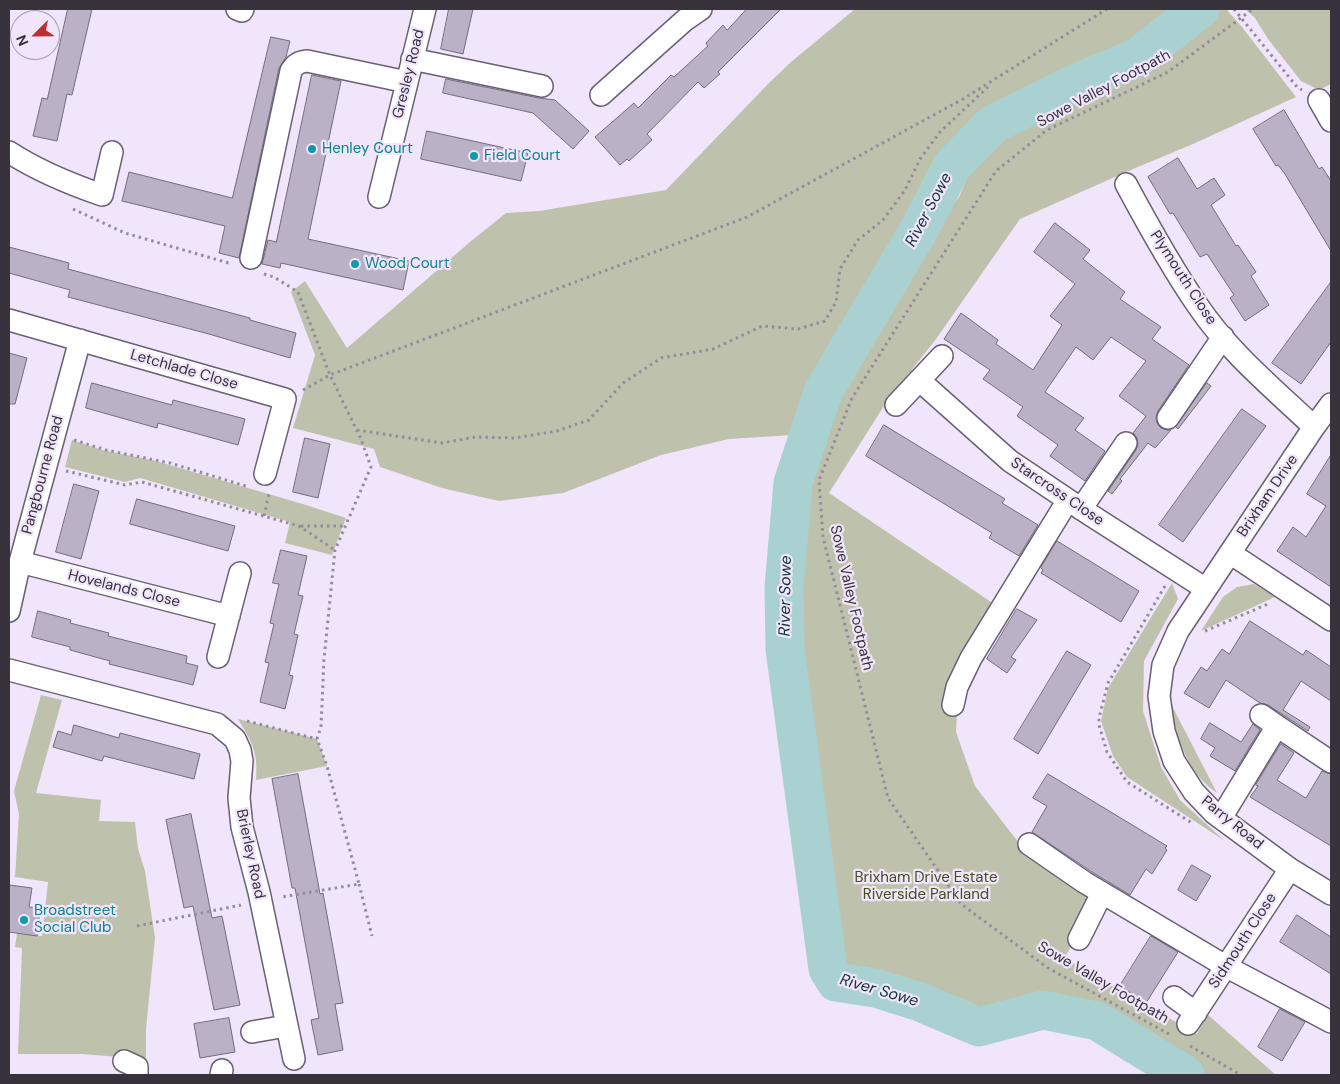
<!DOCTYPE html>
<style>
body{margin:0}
#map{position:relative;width:1340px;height:1084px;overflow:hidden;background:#f0e5fb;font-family:"DM Sans",sans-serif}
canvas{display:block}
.frame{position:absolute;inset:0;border:10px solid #37323b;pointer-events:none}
.north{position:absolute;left:10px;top:10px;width:50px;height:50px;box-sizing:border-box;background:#f0e5fb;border:1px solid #a69dae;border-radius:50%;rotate:247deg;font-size:14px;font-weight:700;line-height:20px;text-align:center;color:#37323b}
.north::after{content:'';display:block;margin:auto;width:18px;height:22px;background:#bd2e2e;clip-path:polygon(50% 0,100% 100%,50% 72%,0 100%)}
</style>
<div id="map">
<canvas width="1340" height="1084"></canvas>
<div class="frame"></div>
<div class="north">N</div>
</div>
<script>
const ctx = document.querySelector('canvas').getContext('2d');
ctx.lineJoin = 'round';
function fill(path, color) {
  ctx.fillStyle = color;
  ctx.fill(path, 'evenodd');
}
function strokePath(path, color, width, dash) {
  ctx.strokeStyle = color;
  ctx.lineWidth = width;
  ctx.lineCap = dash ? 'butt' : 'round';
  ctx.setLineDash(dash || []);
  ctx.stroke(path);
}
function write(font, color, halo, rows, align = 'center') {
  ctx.font = font + ' "DM Sans",sans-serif';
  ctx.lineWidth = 4.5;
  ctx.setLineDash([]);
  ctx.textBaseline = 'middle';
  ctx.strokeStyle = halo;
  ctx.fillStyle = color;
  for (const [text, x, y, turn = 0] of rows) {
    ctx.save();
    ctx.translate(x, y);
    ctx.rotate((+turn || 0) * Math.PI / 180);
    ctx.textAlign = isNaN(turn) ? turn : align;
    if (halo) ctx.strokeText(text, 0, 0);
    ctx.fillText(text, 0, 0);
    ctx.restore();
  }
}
const green = new Path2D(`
 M 855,9 L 1183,9 L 1178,16 L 1133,50 L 1043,86 L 987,112 L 940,159 L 848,319 L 833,355 L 813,384 L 793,435 L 729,439 L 661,455 L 563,493 L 499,501 L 442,488 L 380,467 L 374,449 L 293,428 L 315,355 L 291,292 L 305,281 L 347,348 L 470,242 L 506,213 L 539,211 L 666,190 L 768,84 L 791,62 Z
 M 1220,9 L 1226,9 L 1242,27 L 1296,97 L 1193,144 L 1133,169 L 1020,219 L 936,339 L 887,401 L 829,493 L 1003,610 L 958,695 L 956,732 L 975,786 L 1022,847 L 1092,899 L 1089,919 L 1064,958 L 1197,1034 L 1207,1014 L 1276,1075 L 1197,1075 L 1169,1053 L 1088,1007 L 1055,998 L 1040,1001 L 998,1014 L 979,1016 L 909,984 L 887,983 L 841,976 L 835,966 L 829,912 L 795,684 L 789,606 L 791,560 L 804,483 L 815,440 L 840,381 L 913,257 L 959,197 L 967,178 L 971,159 L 995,132 L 1038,107 L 1177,49 L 1192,39 L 1208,18 Z
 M 1245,9 L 1331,9 L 1331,84 L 1319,90 L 1301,81 L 1268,39 L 1255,18 Z
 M 72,440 L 102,450 L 156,461 L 306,505 L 346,518 L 332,555 L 285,543 L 290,522 L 140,478 L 125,482 L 65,467 Z
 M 1172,583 L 1178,599 L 1144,661 L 1143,711 L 1161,767 L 1180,800 L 1225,841 L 1127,777 L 1113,756 L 1101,721 L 1108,688 Z
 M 1254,584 L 1275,597 L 1201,631 L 1223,597 L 1237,587 Z
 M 41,695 L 62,700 L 36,793 L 101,800 L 99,821 L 135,822 L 138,849 L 145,871 L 155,938 L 146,1029 L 146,1059 L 82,1054 L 18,1054 L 22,948 L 15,947 L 17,933 L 42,936 L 48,882 L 15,877 L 19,814 L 14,791 Z
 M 1169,700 L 1217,793 C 1212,789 1206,785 1202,780 C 1183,759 1174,727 1169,700 Z
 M 238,719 L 317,739 L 327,766 L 256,780 C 258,752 252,742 238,719 Z`);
const river = new Path2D(`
 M 1185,1075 L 1097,1021 L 1043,1010 L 979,1027 L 920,1002 L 875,988 L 836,982 L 828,969 L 785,649 L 784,588 L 793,483 L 823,392 L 920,228 L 952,166 L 993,124 L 1070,86 L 1138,57 L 1200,9`);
const building = new Path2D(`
 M 68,9 L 92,9 L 72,95 L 67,94 L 57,141 L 33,136 L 42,98 L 47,99 Z
 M 449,9 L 473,9 L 463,54 L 441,49 Z
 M 747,9 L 781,9 L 718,72 L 720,74 L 704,88 L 698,82 L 647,134 L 652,140 L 629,161 L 627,159 L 620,165 L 595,137 L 634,103 L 638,108 L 671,75 L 674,77 L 708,46 L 706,43 L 723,25 L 727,30 Z
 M 271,37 L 290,41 L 286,57 L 279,68 L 239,258 L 219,253 L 225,226 L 122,201 L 129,172 L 232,198 Z
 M 312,75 L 341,81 L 308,239 L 409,261 L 403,290 L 281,263 L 280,268 L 262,264 L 268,240 L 276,242 Z
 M 446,79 L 539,98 L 555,100 L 589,131 L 573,149 L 533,113 L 443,93 Z
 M 1284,110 L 1319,169 L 1322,167 L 1331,181 L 1331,251 L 1285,174 L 1278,165 L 1276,166 L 1253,129 Z
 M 427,131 L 528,153 L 521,181 L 421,159 Z
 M 1178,158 L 1197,189 L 1214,178 L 1225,195 L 1211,205 L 1236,246 L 1238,245 L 1256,272 L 1251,276 L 1269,305 L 1245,321 L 1230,298 L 1234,295 L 1207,254 L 1200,257 L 1173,213 L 1170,214 L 1148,177 Z
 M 1055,223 L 1090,250 L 1083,259 L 1125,292 L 1120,299 L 1161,327 L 1152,339 L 1189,365 L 1158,411 L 1156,417 L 1157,423 L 1161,428 L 1167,430 L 1171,430 L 1155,448 L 1148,443 L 1120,479 L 1122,481 L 1112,494 L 1108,491 L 1136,450 L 1138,444 L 1137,438 L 1133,433 L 1146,416 L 1119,396 L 1146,361 L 1111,337 L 1093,360 L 1076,347 L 1045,392 L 1084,418 L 1075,430 L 1105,451 L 1085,481 L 1050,456 L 1058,445 L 1017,416 L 1023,407 L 983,379 L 990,370 L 944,339 L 961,313 L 998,340 L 996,344 L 1033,370 L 1062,325 L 1050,316 L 1075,284 L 1034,252 Z
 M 9,247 L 69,263 L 68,269 L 250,318 L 250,320 L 296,333 L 290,358 L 209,334 L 68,297 L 70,290 L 9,273 Z
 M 1331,282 L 1331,342 L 1301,384 L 1272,363 Z
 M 9,353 L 27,358 L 15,404 L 9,404 Z
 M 92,383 L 172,405 L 173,400 L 245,419 L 238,445 L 158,423 L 157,428 L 86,408 Z
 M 1207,383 L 1211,386 L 1178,429 L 1176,427 Z
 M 1242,409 L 1266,426 L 1183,542 L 1159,525 Z
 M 884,425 L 1005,499 L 1002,503 L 1038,525 L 1019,556 L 989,538 L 992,533 L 866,456 Z
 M 305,438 L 330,444 L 318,498 L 293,492 Z
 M 1331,455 L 1331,587 L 1277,551 L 1293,527 L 1306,537 L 1326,506 L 1307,494 Z
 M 74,484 L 99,491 L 81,559 L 56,552 Z
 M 137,499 L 235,526 L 228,551 L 130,524 Z
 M 1057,541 L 1139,591 L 1121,622 L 1041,573 L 1043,570 L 1041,568 Z
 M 281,550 L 307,556 L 298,595 L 303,596 L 294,634 L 298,635 L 289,675 L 293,676 L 285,709 L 260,702 L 269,663 L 265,662 L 274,624 L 270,623 L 279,584 L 273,583 Z
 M 1017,609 L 1037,620 L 1011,657 L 1016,660 L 1007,673 L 987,659 Z
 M 38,611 L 71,620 L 70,623 L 109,633 L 108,636 L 187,656 L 186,663 L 198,666 L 193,685 L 109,664 L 110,661 L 70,650 L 70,647 L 32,637 Z
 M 1250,621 L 1303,655 L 1306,650 L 1331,667 L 1331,701 L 1301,681 L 1283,710 L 1310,727 L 1308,731 L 1268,705 L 1260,703 L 1226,680 L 1209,708 L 1184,693 L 1201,667 L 1207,671 L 1222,649 L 1229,654 Z
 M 1067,651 L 1091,665 L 1038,754 L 1014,739 Z
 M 1210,723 L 1241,742 L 1253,724 L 1260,730 L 1235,771 L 1210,756 L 1215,748 L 1201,739 Z
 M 74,725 L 119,738 L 120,733 L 200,754 L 194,779 L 104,756 L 102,761 L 53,747 L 58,731 L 71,735 Z
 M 1281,744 L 1294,753 L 1277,780 L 1304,797 L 1306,798 L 1322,771 L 1331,774 L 1331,846 L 1250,797 L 1258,786 L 1256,785 Z
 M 298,774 L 320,894 L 323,893 L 343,1003 L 335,1004 L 343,1050 L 318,1055 L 311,1020 L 319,1018 L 295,888 L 292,888 L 272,779 Z
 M 1048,774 L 1167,846 L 1165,848 L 1167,850 L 1152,874 L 1146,869 L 1130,895 L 1092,872 L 1032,832 L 1047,806 L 1033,798 Z
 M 191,814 L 212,918 L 222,916 L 240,1005 L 214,1010 L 193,906 L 184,908 L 166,820 Z
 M 1192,865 L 1211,876 L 1196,901 L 1178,890 Z
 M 9,885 L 32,888 L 29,907 L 40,908 L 37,936 L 9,932 Z
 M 1297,915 L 1331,937 L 1331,974 L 1280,942 Z
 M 1151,936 L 1178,952 L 1146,1003 L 1120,986 Z
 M 1280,1009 L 1305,1022 L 1282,1061 L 1258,1047 Z
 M 229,1018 L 235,1052 L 200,1058 L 194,1024 Z`);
const path = new Path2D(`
 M 1234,9 L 1297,87 L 1302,90
 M 73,209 L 125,233 L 232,264
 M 264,274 L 274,277 L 298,292 L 330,375 L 361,439 L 371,467 L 335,550 L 324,659 L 321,727 L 317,739 L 327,766 L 359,884 L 282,897
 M 303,390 L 330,375 L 747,217 L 963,99 L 1107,9
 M 357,430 L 442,443 L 476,437 L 514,438 L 557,431 L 589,420 L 623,383 L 661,358 L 713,349 L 762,326 L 798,329 L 825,321 L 836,302 L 840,269 L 858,240 L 883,220 L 905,190 L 920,159 L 940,132 L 989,86
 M 74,440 L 106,450 L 170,463 L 249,487
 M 66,471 L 125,485 L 142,482 L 299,526 L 335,550
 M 264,516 L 269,493
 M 301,526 L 345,526
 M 1165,586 L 1108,683 L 1099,718 L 1099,725 L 1107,752 L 1127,782 L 1192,823
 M 1205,631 L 1268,604
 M 247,721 L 317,739
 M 359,884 L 372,936
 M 137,926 L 241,905
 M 1169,1034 L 1048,968 L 961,904 L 888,798 L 823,537 L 819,480 L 852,398 L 996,171 L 1047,130 L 1168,72 L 1253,9
 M 1190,1046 L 1241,1075`);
const minor = new Path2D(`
 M 237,9 L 242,11 L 243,9
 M 412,59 L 542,86
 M 601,95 L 685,20 L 701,9
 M 1319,100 L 1331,121
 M 9,152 C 38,171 70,184 102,195 L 112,152
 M 1126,184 C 1148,225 1171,267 1198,306 C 1229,352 1274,389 1314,427
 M 379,197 L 425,9
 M 251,258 L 291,71 C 295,64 299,62 307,61 L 407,82
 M 9,320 L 285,399 L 265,474
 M 919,380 L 1010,461 L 1089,514 L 1206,589
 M 1331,404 L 1314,427 L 1178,631 L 1163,665 L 1159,696 L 1164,731 L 1174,761 L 1194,792 L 1214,813 L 1290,869 L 1331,894
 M 896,405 L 942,356
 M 1168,418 L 1223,337
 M 1081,509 L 1126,443
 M 1230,553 L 1331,620
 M 20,562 L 229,616
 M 9,611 L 20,562 L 80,340
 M 218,657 L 240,573
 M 9,670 L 217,724 L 235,739 L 240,750 L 242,761 L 239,798 L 242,827 L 259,892 L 294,1059
 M 953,705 L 957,687 L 971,658 L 1068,500
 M 1277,726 L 1331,762
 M 1221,818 L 1277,726 L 1261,715
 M 1029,844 L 1084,882 L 1227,967 L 1331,1022
 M 1079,939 L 1102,893
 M 1174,997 L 1196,1013
 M 1188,1024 L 1290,869
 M 252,1032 L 286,1026
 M 124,1061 L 137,1067 L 137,1075
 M 221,1075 L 222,1070`);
const markers = [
 [312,149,5,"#0f9aa8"],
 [474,156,5,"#0f9aa8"],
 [355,264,5,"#0f9aa8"],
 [24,920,5,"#0f9aa8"]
];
const streetNames = [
 ["Gresley Road",409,74,-76],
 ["Sowe Valley Footpath",1104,89,-28],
 ["Plymouth Close",1183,278,57],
 ["Letchlade Close",184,370,16],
 ["Pangbourne Road",43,475,-75],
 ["Starcross Close",1057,492,34],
 ["Brixham Drive",1268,496,-56],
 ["Hovelands Close",124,589,14],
 ["Sowe Valley Footpath",851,598,77],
 ["Parry Road",1232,823,39],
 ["Brierley Road",250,854,78],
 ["Sidmouth Close",1243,941,-57],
 ["Sowe Valley Footpath",1103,983,30]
];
const cultureNames = [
 ["Henley Court",322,149],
 ["Field Court",484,156],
 ["Wood Court",365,264],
 ["Broadstreet",34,911],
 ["Social Club",34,928]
];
const parkNames = [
 ["Brixham Drive Estate",926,878],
 ["Riverside Parkland",926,895]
];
const waterNames = [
 ["River Sowe",929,210,-62],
 ["River Sowe",786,596,-89],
 ["River Sowe",879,991,16]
];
fill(green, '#bec2ac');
strokePath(river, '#aad1d2', 39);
fill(building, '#bbb1c6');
strokePath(building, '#746b7e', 1);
strokePath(minor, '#696073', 24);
strokePath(path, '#948c9c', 3, [2.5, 4]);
strokePath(minor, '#fff', 21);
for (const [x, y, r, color] of markers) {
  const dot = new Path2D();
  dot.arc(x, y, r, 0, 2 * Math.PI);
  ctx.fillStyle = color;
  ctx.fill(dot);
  strokePath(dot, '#f0e5fb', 2);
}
write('15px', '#37323b', '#f0e5fb', streetNames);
write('15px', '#0d838f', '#f0e5fb', cultureNames, 'left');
write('15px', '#474d1c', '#f0e5fb', parkNames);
write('italic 16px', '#0f3537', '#f0e5fb', waterNames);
</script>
